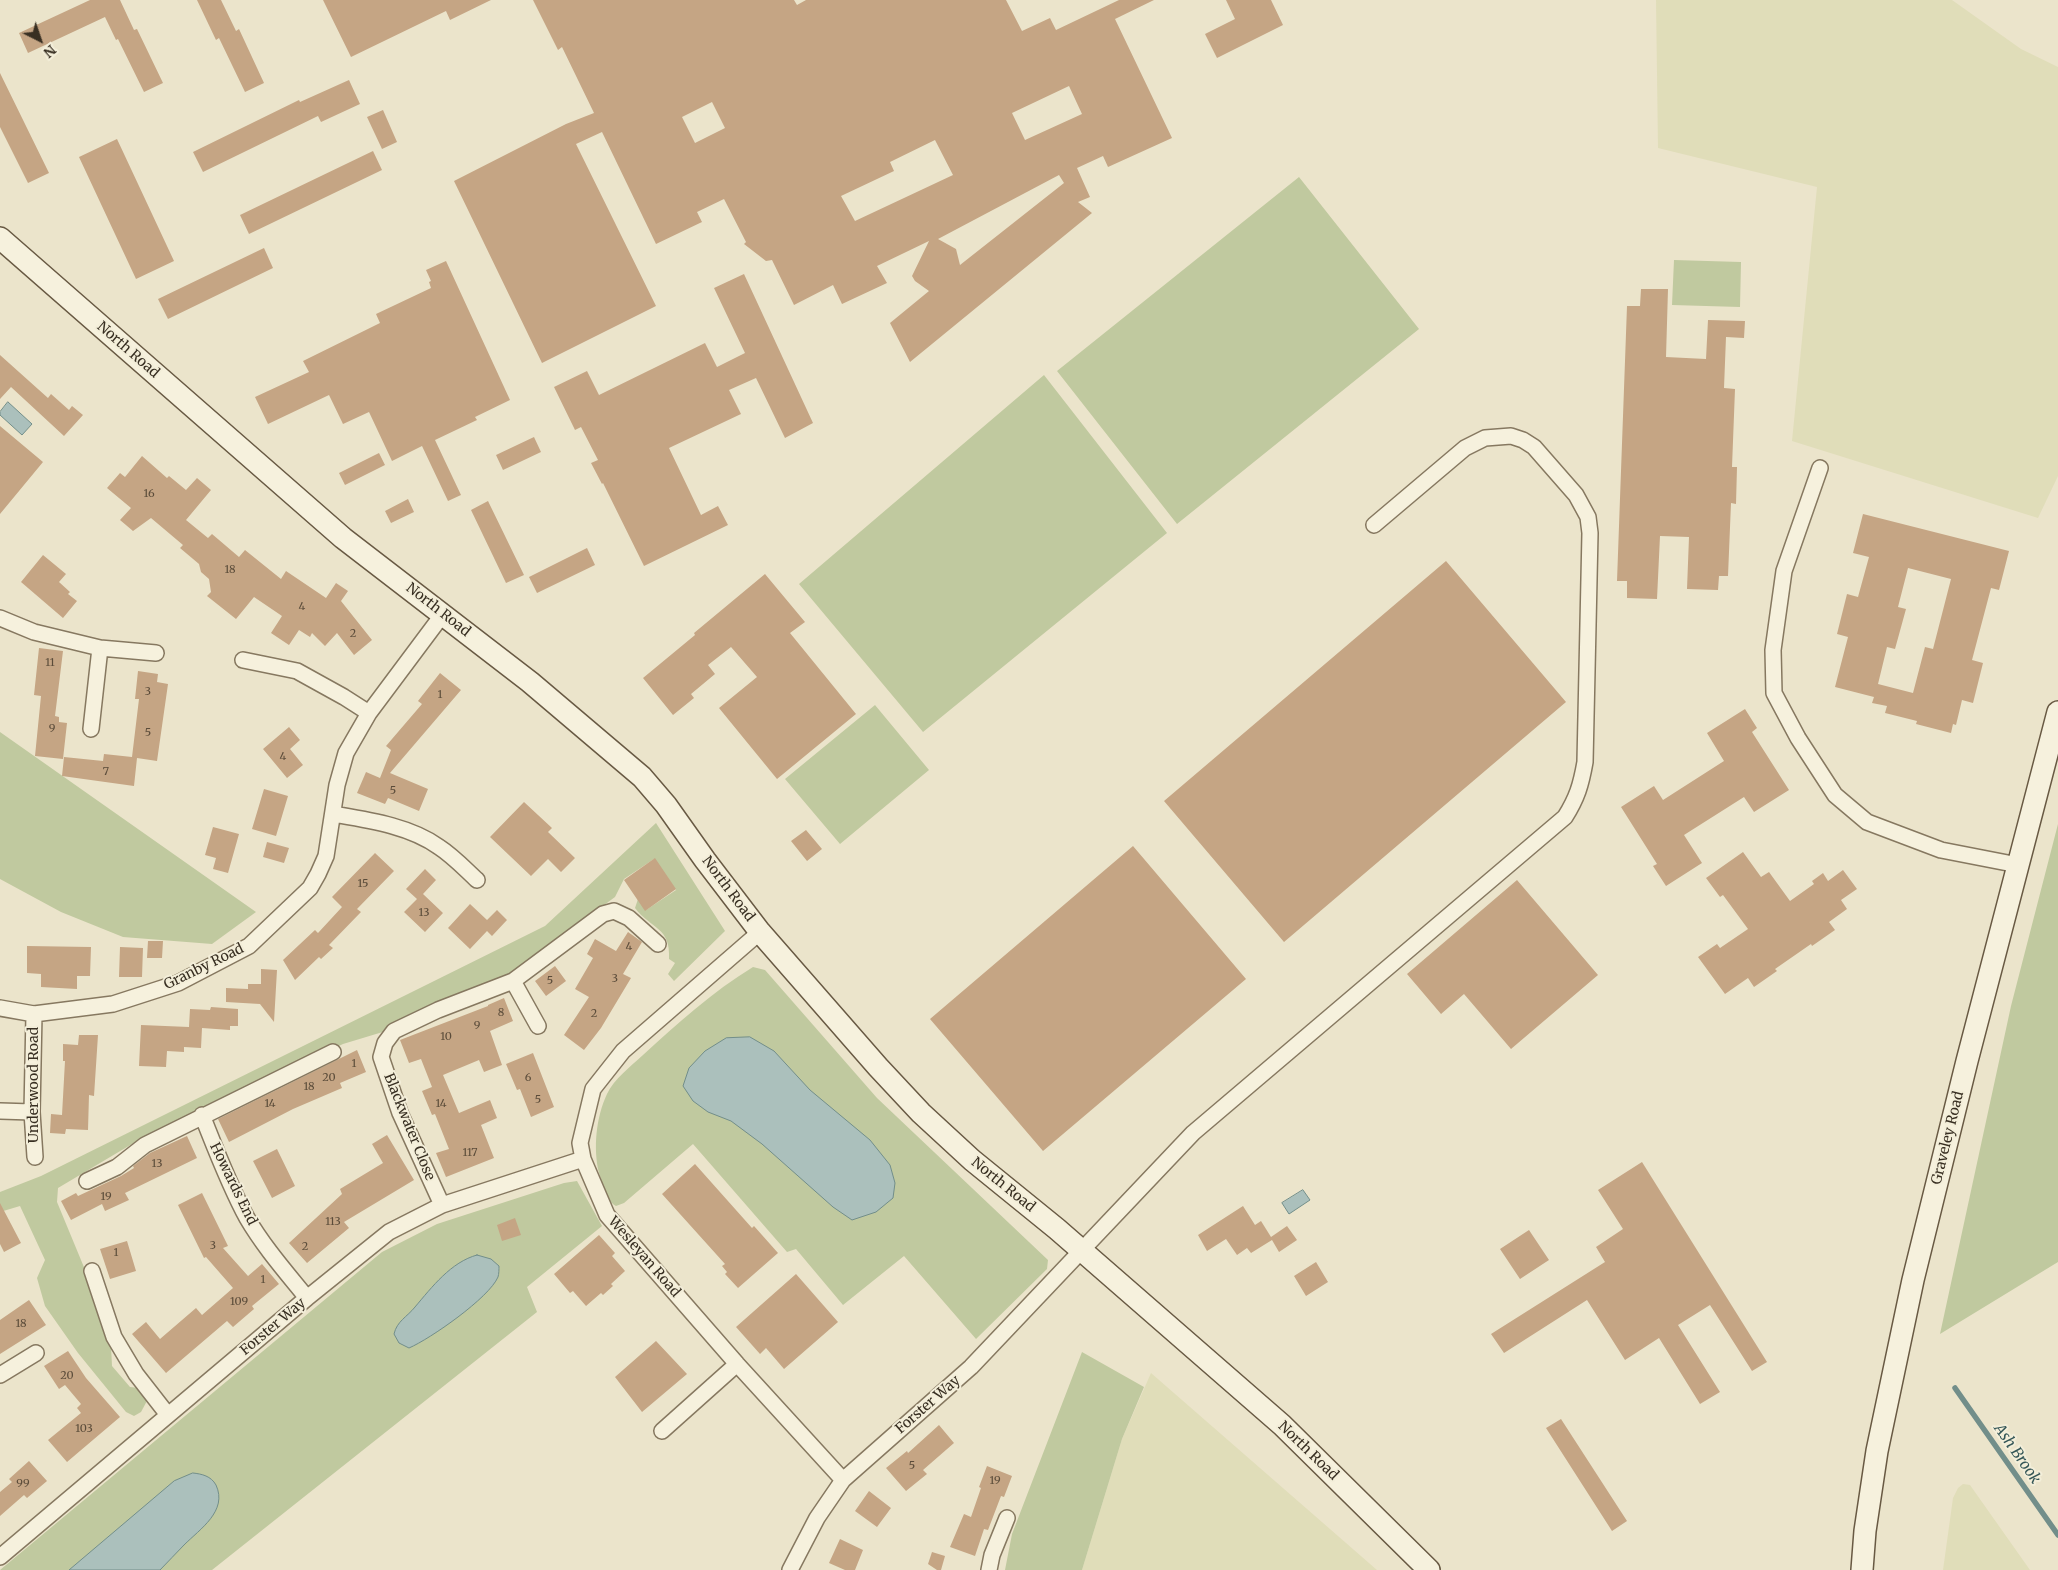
<!DOCTYPE html>
<style>
body{margin:0}
#map{position:relative;width:2058px;height:1570px;overflow:hidden;background:#ebe4cb;font-family:Merriweather,serif}
canvas{display:block}
.north{position:absolute;left:15px;top:15px;width:50px;height:50px;-webkit-text-stroke:4px #f3eed9;paint-order:stroke;rotate:139deg;font-size:14px;font-weight:700;line-height:20px;text-align:center;color:#382f22}
.north::after{content:'';display:block;margin:auto;width:18px;height:22px;background:#382f22;clip-path:polygon(50% 0,100% 100%,50% 72%,0 100%)}
</style>
<div id="map">
<canvas width="2058" height="1570"></canvas>
<div class="north">N</div>
</div>
<script>
const ctx = document.querySelector('canvas').getContext('2d');
ctx.lineJoin = 'round';
function fill(path, color) {
  ctx.fillStyle = color;
  ctx.fill(path, 'evenodd');
}
function strokePath(path, color, width, dash) {
  ctx.strokeStyle = color;
  ctx.lineWidth = width;
  ctx.lineCap = dash ? 'butt' : 'round';
  ctx.setLineDash(dash || []);
  ctx.stroke(path);
}
function write(font, color, halo, rows, align = 'center') {
  ctx.font = font + ' Merriweather,serif';
  ctx.lineWidth = 4;
  ctx.setLineDash([]);
  ctx.textBaseline = 'middle';
  ctx.strokeStyle = halo;
  ctx.fillStyle = color;
  for (const [text, x, y, turn = 0] of rows) {
    ctx.save();
    ctx.translate(x, y);
    ctx.rotate((+turn || 0) * Math.PI / 180);
    ctx.textAlign = isNaN(turn) ? turn : align;
    if (halo) ctx.strokeText(text, 0, 0);
    ctx.fillText(text, 0, 0);
    ctx.restore();
  }
}
const farmland = new Path2D(`
 M 1656,0 L 1952,0 L 2021,49 L 2058,67 L 2058,476 L 2038,518 L 1792,441 L 1817,187 L 1658,148 Z
 M 1151,1373 L 1377,1570 L 1082,1570 L 1122,1439 Z
 M 1963,1484 L 1970,1485 L 2030,1570 L 1943,1570 L 1953,1498 L 1958,1488 Z`);
const green = new Path2D(`
 M 1299,177 L 1419,329 L 1177,524 L 1057,371 Z
 M 1674,260 L 1741,262 L 1740,307 L 1672,305 Z
 M 1044,375 L 1167,533 L 923,732 L 799,584 Z
 M 875,705 L 929,770 L 840,844 L 785,779 Z
 M 0,732 L 256,912 L 212,944 L 123,937 L 61,912 L 0,879 Z
 M 656,823 L 725,931 L 674,981 L 668,974 L 675,963 L 669,959 C 671,927 651,929 635,908 L 638,899 L 646,910 L 676,890 L 654,859 L 624,879 L 615,897 L 513,972 L 386,1031 L 343,1044 L 199,1111 L 132,1144 L 58,1188 L 57,1202 L 93,1289 L 111,1346 L 112,1366 L 130,1387 L 139,1388 L 148,1399 L 141,1412 L 134,1416 L 126,1412 L 78,1353 L 45,1306 L 37,1278 L 45,1260 L 20,1206 L 0,1212 L 0,1192 L 41,1176 L 545,926 Z
 M 2058,824 L 2058,1262 L 1940,1334 L 2011,1006 Z
 M 753,967 L 765,970 L 877,1098 L 1048,1260 L 1047,1269 L 976,1339 L 904,1256 L 843,1305 L 796,1249 L 787,1252 L 693,1144 L 624,1203 L 616,1206 C 605,1200 603,1184 599,1173 C 593,1149 596,1117 607,1094 C 614,1079 630,1067 643,1055 C 678,1023 712,992 753,967 Z
 M 577,1181 L 602,1226 L 527,1287 L 537,1312 L 212,1570 L 0,1570 L 382,1252 L 437,1224 L 564,1183 Z
 M 1082,1352 L 1144,1387 L 1122,1439 L 1082,1570 L 1005,1570 L 1012,1534 Z`);
const water = new Path2D(`
 M 8,402 L 32,424 L 22,435 L 0,415 L 0,412 Z
 M 750,1037 L 774,1051 L 810,1090 L 870,1140 L 890,1165 L 895,1183 L 893,1198 L 876,1212 L 852,1220 L 833,1207 L 762,1144 L 731,1121 L 708,1112 L 693,1101 L 683,1086 L 689,1068 L 705,1051 L 726,1038 Z
 M 1303,1190 L 1310,1200 L 1289,1214 L 1282,1203 Z
 M 477,1255 L 491,1259 L 499,1266 C 499,1269 499,1274 498,1277 C 489,1298 430,1339 409,1348 L 399,1343 L 394,1334 C 397,1321 407,1317 415,1307 C 432,1287 451,1262 477,1255 Z
 M 193,1473 C 202,1474 211,1476 216,1485 C 228,1511 200,1529 184,1545 C 176,1553 168,1562 160,1570 L 69,1570 L 174,1481 Z`);
const stream = new Path2D(`
 M 1955,1388 L 2058,1535`);
const building = new Path2D(`
 M 90,0 L 120,0 L 134,30 L 137,29 L 163,83 L 144,92 L 118,39 L 116,40 L 105,17 L 28,53 L 19,33 Z
 M 197,0 L 221,0 L 236,31 L 239,29 L 264,83 L 245,92 L 219,38 L 216,40 Z
 M 323,0 L 491,0 L 450,20 L 446,11 L 351,57 Z
 M 533,0 L 794,0 L 797,5 L 806,0 L 1006,0 L 1022,31 L 1050,18 L 1056,30 L 1119,0 L 1154,0 L 1115,19 L 1172,138 L 1108,167 L 1103,156 L 1077,168 L 1090,197 L 1078,202 L 1092,213 L 910,362 L 890,323 L 929,291 L 915,281 L 912,276 L 929,241 L 877,266 L 887,283 L 842,304 L 833,285 L 794,305 L 772,260 L 766,261 L 744,244 L 746,242 L 724,199 L 697,212 L 702,222 L 656,244 L 602,132 L 576,144 L 656,306 L 542,363 L 454,181 L 566,124 L 594,113 L 562,47 L 558,50 ZM 1069,86 L 1082,114 L 1025,140 L 1012,113 ZM 712,102 L 725,128 L 695,143 L 682,117 ZM 935,140 L 953,175 L 855,221 L 841,196 L 894,171 L 890,162 ZM 1059,175 L 1064,183 L 960,265 L 956,249 L 938,239 Z
 M 1226,0 L 1271,0 L 1283,25 L 1217,58 L 1205,34 L 1235,19 Z
 M 0,73 L 49,173 L 28,183 L 0,127 Z
 M 349,80 L 360,104 L 321,122 L 318,116 L 203,172 L 193,152 L 299,100 L 300,102 Z
 M 383,110 L 397,142 L 382,149 L 367,117 Z
 M 117,139 L 174,261 L 136,279 L 79,157 Z
 M 373,151 L 382,170 L 249,234 L 240,215 Z
 M 264,248 L 273,268 L 168,319 L 158,299 Z
 M 446,261 L 510,400 L 475,417 L 477,420 L 435,440 L 461,495 L 448,501 L 422,446 L 392,461 L 369,412 L 343,424 L 329,395 L 268,424 L 255,397 L 309,372 L 303,361 L 380,323 L 376,314 L 431,288 L 429,282 L 431,281 L 426,270 Z
 M 744,274 L 813,423 L 785,438 L 756,378 L 729,390 L 741,414 L 669,448 L 701,515 L 718,506 L 728,525 L 644,566 L 603,483 L 602,484 L 591,463 L 598,460 L 581,427 L 575,430 L 554,387 L 587,371 L 599,395 L 705,343 L 717,367 L 745,353 L 714,288 Z
 M 1641,289 L 1668,289 L 1666,357 L 1706,359 L 1708,320 L 1745,321 L 1744,338 L 1726,337 L 1724,388 L 1735,389 L 1732,467 L 1737,467 L 1736,504 L 1731,503 L 1728,576 L 1719,576 L 1718,590 L 1687,589 L 1689,537 L 1660,536 L 1657,599 L 1627,598 L 1627,581 L 1617,581 L 1627,306 L 1640,306 Z
 M 0,355 L 48,398 L 51,394 L 69,410 L 72,406 L 83,415 L 64,436 L 11,387 L 0,399 Z
 M 0,426 L 43,462 L 0,514 Z
 M 534,437 L 541,452 L 503,470 L 496,455 Z
 M 379,453 L 385,465 L 345,485 L 339,473 Z
 M 142,456 L 167,478 L 169,476 L 186,490 L 197,478 L 211,490 L 186,520 L 208,538 L 212,534 L 239,557 L 245,550 L 281,579 L 286,571 L 326,598 L 336,583 L 348,591 L 341,601 L 372,640 L 354,655 L 337,633 L 325,646 L 312,633 L 310,637 L 299,630 L 289,645 L 271,633 L 282,616 L 254,597 L 236,619 L 207,596 L 211,592 L 209,579 L 201,572 L 199,564 L 180,548 L 183,545 L 151,518 L 133,531 L 120,520 L 131,508 L 107,488 L 120,473 L 125,477 Z
 M 408,499 L 414,512 L 391,523 L 385,511 Z
 M 488,501 L 524,575 L 506,583 L 471,510 Z
 M 1863,514 L 2009,551 L 1999,590 L 1991,588 L 1972,660 L 1983,663 L 1973,703 L 1962,700 L 1956,725 L 1953,724 L 1951,733 L 1916,724 L 1917,721 L 1885,713 L 1887,706 L 1872,703 L 1874,697 L 1835,687 L 1848,637 L 1837,634 L 1847,594 L 1858,597 L 1869,557 L 1853,553 ZM 1908,568 L 1951,579 L 1933,649 L 1925,647 L 1913,693 L 1878,684 L 1887,647 L 1895,649 L 1906,609 L 1898,607 Z
 M 587,548 L 595,565 L 537,593 L 529,577 Z
 M 43,555 L 66,574 L 59,582 L 70,592 L 68,594 L 77,601 L 63,618 L 21,582 Z
 M 1446,561 L 1566,702 L 1284,942 L 1164,801 Z
 M 765,574 L 805,622 L 790,633 L 856,714 L 777,779 L 719,708 L 757,677 L 731,647 L 708,665 L 715,674 L 691,694 L 694,698 L 673,715 L 643,678 L 695,635 L 694,633 Z
 M 39,648 L 63,651 L 55,716 L 59,717 L 59,722 L 67,723 L 63,759 L 35,756 L 41,696 L 34,695 Z
 M 138,671 L 158,674 L 157,682 L 168,684 L 157,761 L 137,758 L 134,786 L 62,776 L 64,757 L 103,761 L 104,754 L 132,757 L 139,699 L 135,699 Z
 M 440,673 L 461,690 L 390,773 L 428,789 L 419,811 L 388,798 L 385,804 L 357,793 L 366,772 L 380,778 L 391,750 L 386,746 L 422,704 L 418,701 Z
 M 1745,709 L 1757,728 L 1752,732 L 1789,790 L 1754,812 L 1744,797 L 1684,835 L 1702,863 L 1666,886 L 1653,866 L 1657,864 L 1621,807 L 1654,786 L 1663,800 L 1724,761 L 1707,733 Z
 M 289,727 L 300,740 L 290,749 L 303,765 L 287,778 L 263,749 Z
 M 264,789 L 288,796 L 276,836 L 252,829 Z
 M 524,802 L 552,828 L 548,832 L 575,858 L 561,872 L 548,859 L 531,876 L 490,837 Z
 M 213,827 L 239,834 L 228,873 L 213,869 L 216,858 L 205,855 Z
 M 806,830 L 822,849 L 807,861 L 791,841 Z
 M 267,842 L 289,848 L 284,863 L 263,857 Z
 M 1133,846 L 1246,979 L 1043,1151 L 930,1019 Z
 M 1743,852 L 1761,877 L 1769,872 L 1790,901 L 1814,884 L 1812,881 L 1823,873 L 1828,881 L 1843,870 L 1857,889 L 1841,900 L 1847,909 L 1829,922 L 1835,930 L 1812,946 L 1811,944 L 1775,969 L 1777,971 L 1754,987 L 1748,978 L 1725,994 L 1698,957 L 1717,944 L 1720,948 L 1748,929 L 1723,895 L 1720,897 L 1706,878 Z
 M 375,853 L 394,871 L 357,909 L 361,912 L 329,945 L 333,948 L 321,959 L 319,957 L 295,980 L 283,960 L 315,930 L 318,933 L 342,907 L 332,897 Z
 M 655,858 L 676,889 L 645,911 L 624,880 Z
 M 425,869 L 436,880 L 423,894 L 443,913 L 425,932 L 404,912 L 417,899 L 406,889 Z
 M 1517,880 L 1598,975 L 1511,1049 L 1464,994 L 1441,1014 L 1407,974 Z
 M 470,904 L 487,920 L 497,910 L 507,920 L 492,936 L 487,931 L 470,949 L 448,928 Z
 M 628,932 L 642,942 L 623,974 L 631,978 L 601,1028 L 584,1050 L 564,1035 L 589,997 L 575,989 L 593,958 L 587,954 L 595,939 L 616,951 Z
 M 148,941 L 163,941 L 162,958 L 147,958 Z
 M 27,946 L 91,947 L 90,976 L 77,976 L 77,989 L 41,987 L 41,974 L 27,973 Z
 M 120,947 L 143,948 L 142,977 L 119,977 Z
 M 555,966 L 566,981 L 546,996 L 535,981 Z
 M 261,969 L 277,970 L 274,1022 L 260,1004 L 226,1002 L 226,988 L 248,989 L 248,984 L 261,984 Z
 M 504,998 L 513,1021 L 490,1031 L 502,1065 L 484,1072 L 479,1060 L 443,1075 L 459,1113 L 490,1100 L 497,1118 L 481,1125 L 494,1158 L 446,1177 L 436,1153 L 449,1149 L 435,1114 L 432,1115 L 422,1091 L 432,1087 L 421,1059 L 409,1063 L 400,1040 L 488,1006 L 488,1005 Z
 M 211,1007 L 238,1009 L 238,1026 L 230,1026 L 230,1030 L 202,1028 L 201,1048 L 184,1047 L 184,1052 L 167,1051 L 166,1067 L 139,1066 L 141,1025 L 189,1027 L 190,1009 L 210,1010 Z
 M 79,1035 L 98,1035 L 94,1096 L 89,1095 L 88,1130 L 66,1129 L 65,1134 L 50,1133 L 51,1114 L 62,1115 L 65,1061 L 63,1061 L 63,1044 L 78,1045 Z
 M 357,1050 L 366,1072 L 340,1083 L 342,1088 L 293,1109 L 229,1142 L 218,1119 Z
 M 533,1053 L 554,1107 L 531,1117 L 520,1089 L 517,1090 L 506,1064 Z
 M 387,1135 L 414,1180 L 344,1222 L 349,1228 L 307,1263 L 289,1243 L 342,1194 L 340,1189 L 383,1163 L 372,1144 Z
 M 187,1136 L 197,1158 L 125,1193 L 129,1200 L 105,1211 L 102,1204 L 71,1220 L 61,1201 L 76,1193 L 78,1196 L 121,1176 L 134,1168 L 133,1166 L 150,1153 Z
 M 277,1149 L 295,1186 L 272,1198 L 253,1161 Z
 M 1642,1162 L 1767,1362 L 1752,1371 L 1710,1305 L 1678,1325 L 1720,1392 L 1700,1404 L 1659,1338 L 1625,1360 L 1587,1300 L 1504,1353 L 1491,1334 L 1605,1262 L 1596,1247 L 1623,1229 L 1598,1190 Z
 M 695,1164 L 752,1228 L 754,1226 L 778,1253 L 738,1288 L 725,1274 L 727,1272 L 722,1266 L 725,1264 L 662,1194 Z
 M 202,1193 L 228,1246 L 223,1248 L 248,1276 L 262,1264 L 279,1284 L 252,1306 L 254,1309 L 233,1327 L 227,1321 L 166,1373 L 132,1334 L 146,1322 L 160,1339 L 196,1308 L 202,1315 L 233,1288 L 206,1257 L 204,1258 L 178,1205 Z
 M 0,1203 L 21,1243 L 4,1252 L 0,1244 Z
 M 1243,1206 L 1255,1225 L 1261,1221 L 1271,1237 L 1287,1226 L 1297,1240 L 1279,1252 L 1272,1240 L 1251,1253 L 1247,1248 L 1237,1255 L 1226,1239 L 1207,1251 L 1198,1235 Z
 M 515,1218 L 521,1235 L 502,1241 L 497,1225 Z
 M 1529,1230 L 1549,1260 L 1520,1279 L 1500,1249 Z
 M 599,1235 L 615,1253 L 612,1256 L 625,1271 L 611,1284 L 613,1286 L 603,1295 L 601,1293 L 586,1306 L 573,1291 L 570,1293 L 554,1274 Z
 M 127,1241 L 136,1271 L 110,1279 L 100,1249 Z
 M 1316,1262 L 1328,1282 L 1306,1296 L 1294,1276 Z
 M 796,1274 L 838,1322 L 784,1369 L 766,1348 L 760,1354 L 736,1327 Z
 M 29,1300 L 46,1325 L 0,1354 L 0,1320 Z
 M 656,1341 L 687,1374 L 642,1412 L 615,1377 Z
 M 68,1351 L 86,1378 L 120,1417 L 67,1462 L 48,1440 L 81,1413 L 77,1408 L 81,1404 L 65,1385 L 59,1389 L 44,1366 Z
 M 1561,1419 L 1627,1521 L 1612,1531 L 1546,1428 Z
 M 939,1425 L 954,1443 L 923,1470 L 927,1474 L 906,1491 L 886,1468 L 907,1451 L 908,1453 Z
 M 29,1461 L 47,1481 L 27,1498 L 24,1495 L 0,1516 L 0,1492 L 12,1482 L 9,1479 Z
 M 987,1466 L 1012,1476 L 1004,1497 L 1001,1496 L 988,1530 L 984,1529 L 975,1556 L 950,1547 L 964,1514 L 971,1517 L 981,1488 L 979,1487 Z
 M 869,1491 L 891,1508 L 877,1527 L 855,1511 Z
 M 840,1539 L 863,1550 L 855,1570 L 845,1570 L 829,1563 Z
 M 932,1552 L 945,1556 L 941,1570 L 937,1570 L 928,1564 Z`);
const street = new Path2D(`
 M 1820,468 L 1784,571 L 1773,650 L 1774,693 L 1798,738 L 1835,795 L 1867,822 L 1941,850 L 2018,865
 M 0,618 L 34,632 L 100,648 L 156,653
 M 243,660 L 297,671 L 344,697 L 369,713
 M 91,729 L 100,648
 M 333,814 C 368,820 410,826 439,847 C 453,856 465,869 477,880
 M 760,932 L 623,1051 L 593,1089 L 580,1143 L 583,1159 L 607,1215 L 737,1364 L 843,1480
 M 513,981 L 538,1026
 M 0,1008 L 34,1014 L 113,1004 L 178,983 L 249,946 L 310,888 L 318,874 L 326,856 L 337,785 L 346,753 L 369,713 L 443,614
 M 34,1014 L 32,1112 L 35,1157
 M 0,1111 L 32,1112
 M 202,1115 C 216,1150 229,1185 247,1218 C 264,1247 286,1272 307,1298
 M 87,1181 L 117,1167 L 145,1145 L 333,1052
 M 442,1205 L 400,1113 L 381,1057 L 385,1043 L 394,1031 L 438,1010 L 513,981 L 603,914 L 614,911 L 629,918 L 658,944
 M 92,1271 L 114,1337 L 136,1374 L 168,1415
 M 0,1375 L 36,1353
 M 662,1431 L 737,1364
 M 0,1557 L 307,1298 L 389,1232 L 442,1205 L 583,1159
 M 790,1570 L 817,1518 L 843,1480 L 971,1367 L 1193,1133 L 1565,817 C 1577,798 1581,785 1585,762 L 1590,533 L 1588,517 L 1576,495 L 1534,447 L 1523,440 L 1511,436 L 1485,438 L 1465,448 L 1374,525
 M 989,1570 L 992,1555 L 1007,1518`);
const secondary = new Path2D(`
 M 0,238 L 343,538 L 530,682 L 642,777 L 666,805 L 705,860 L 760,932 L 878,1067 L 921,1113 L 972,1160 L 1057,1229 L 1282,1425 L 1429,1570
 M 1862,1570 L 1865,1531 L 1877,1451 L 1913,1280 L 1967,1061 L 2058,712`);
const numberNames = [
 ["16",149,494],
 ["18",230,570],
 ["4",302,607],
 ["2",353,634],
 ["11",50,663],
 ["3",148,692],
 ["1",440,695],
 ["9",52,729],
 ["5",148,733],
 ["4",283,757],
 ["7",106,772],
 ["5",393,791],
 ["15",363,884],
 ["13",424,913],
 ["4",629,947],
 ["3",615,979],
 ["5",550,981],
 ["8",501,1013],
 ["2",594,1014],
 ["9",477,1026],
 ["10",446,1037],
 ["1",354,1064],
 ["20",329,1078],
 ["6",528,1078],
 ["18",309,1087],
 ["5",538,1100],
 ["14",270,1104],
 ["14",441,1104],
 ["117",470,1153],
 ["13",157,1164],
 ["19",106,1197],
 ["113",333,1222],
 ["3",213,1246],
 ["2",305,1247],
 ["1",116,1253],
 ["1",263,1280],
 ["109",239,1302],
 ["18",21,1324],
 ["20",67,1376],
 ["103",84,1429],
 ["5",912,1466],
 ["19",995,1481],
 ["99",23,1484]
];
const streetNames = [
 ["North Road",128,350,41],
 ["North Road",438,610,38],
 ["North Road",728,889,53],
 ["Granby Road",204,967,-26],
 ["Underwood Road",34,1085,-90],
 ["Blackwater Close",409,1127,68],
 ["Graveley Road",1948,1138,-76],
 ["Howards End",233,1184,64],
 ["North Road",1003,1185,39],
 ["Wesleyan Road",644,1257,49],
 ["Forster Way",273,1327,-40],
 ["Forster Way",928,1405,-41],
 ["North Road",1308,1451,44]
];
const waterNames = [
 ["Ash Brook",2017,1454,55]
];
fill(farmland, '#e0ddb9');
fill(green, '#c0c99f');
fill(water, '#abc0bc');
strokePath(water, '#728e8a', 1);
strokePath(stream, '#728e8a', 5.5);
fill(building, '#c5a584');
strokePath(street, '#867860', 18);
strokePath(secondary, '#685943', 24);
strokePath(street, '#f6f1dd', 15);
strokePath(secondary, '#f6f1dd', 21);
write('11px', '#5b4c3a', null, numberNames);
write('14px', '#382f22', '#f3eed9', streetNames);
write('italic 15px', '#335556', '#f3eed9', waterNames);
</script>
